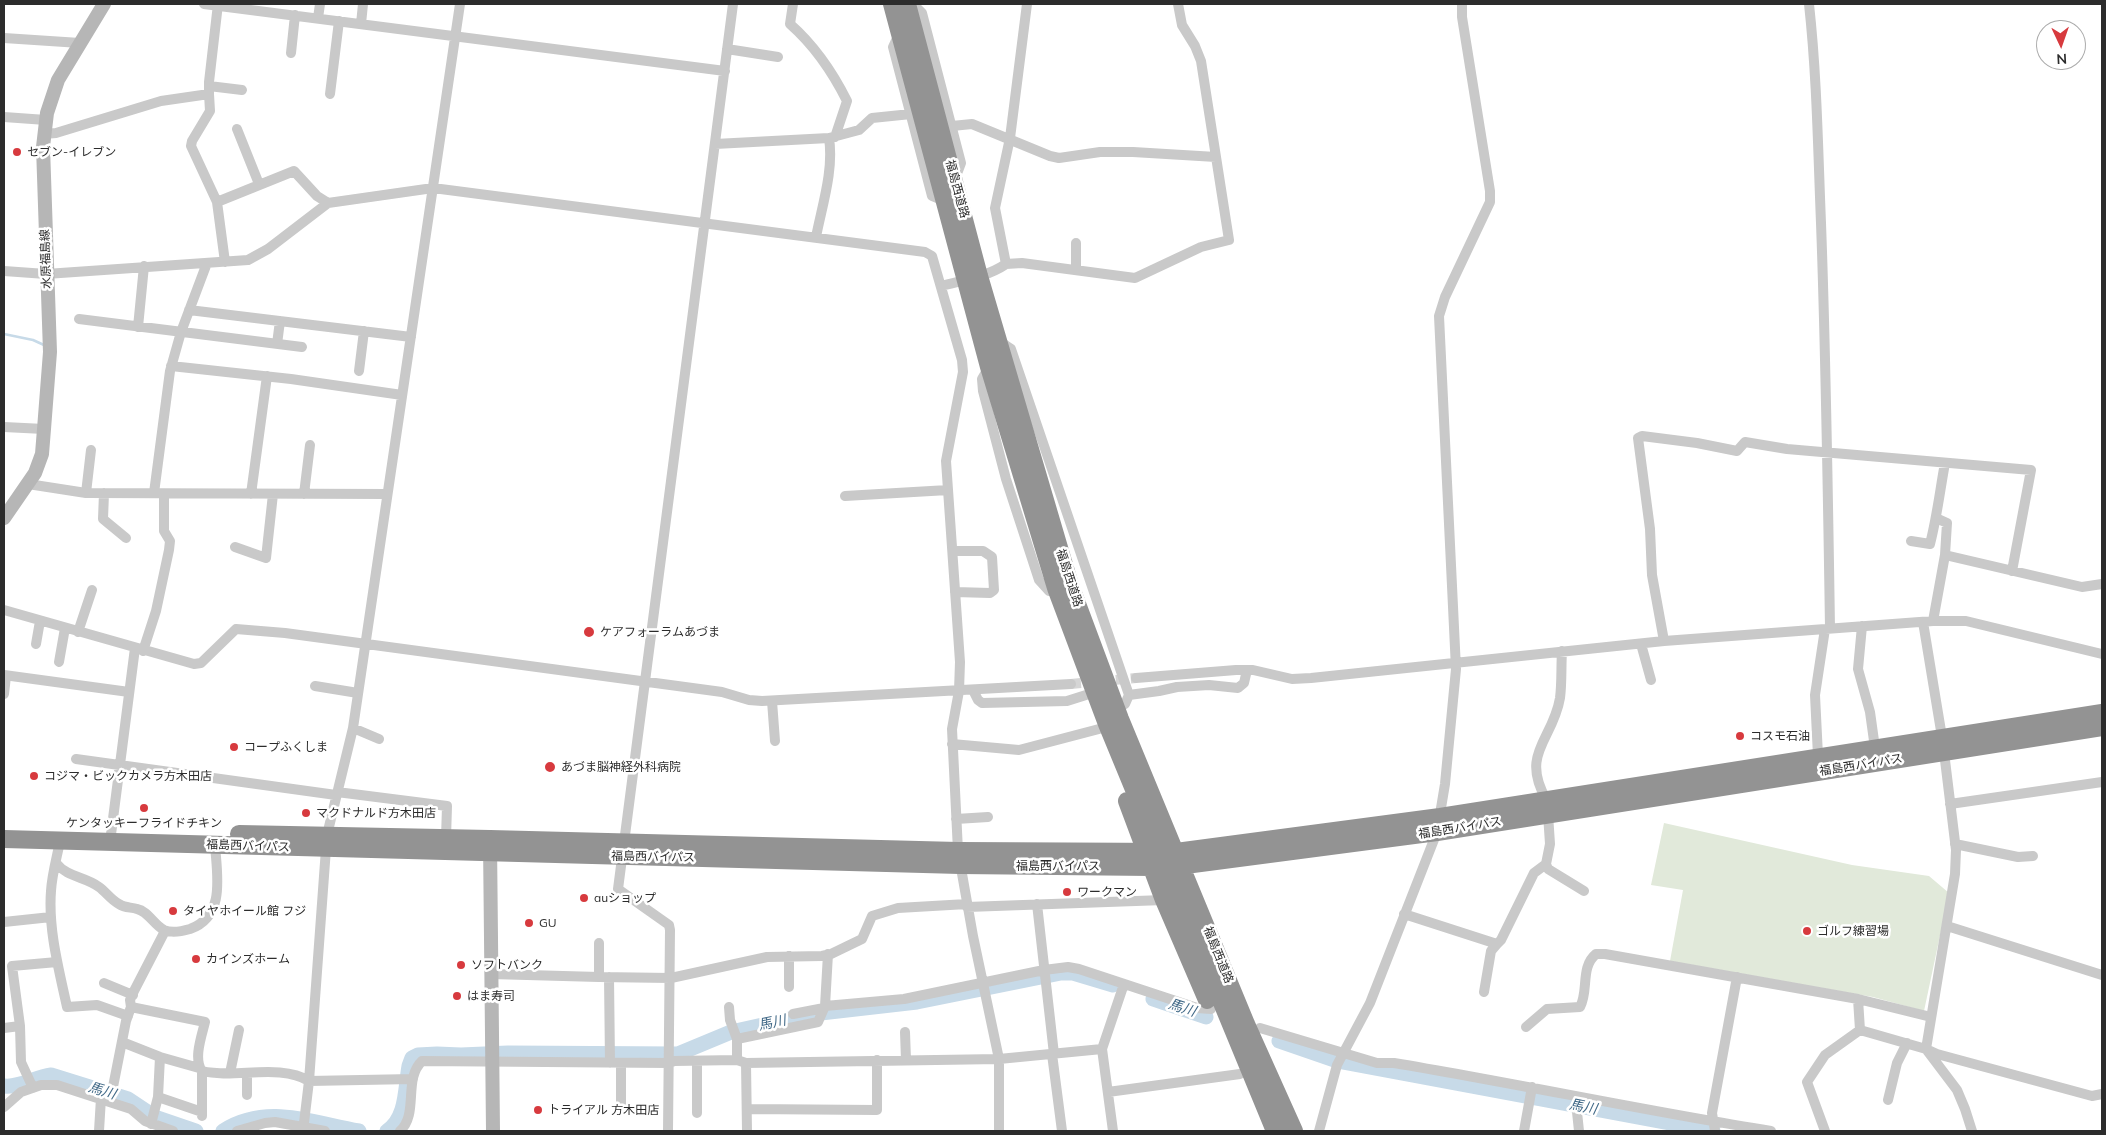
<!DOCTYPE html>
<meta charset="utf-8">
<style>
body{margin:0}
#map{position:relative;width:2106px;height:1135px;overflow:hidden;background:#fff;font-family:Mulish,sans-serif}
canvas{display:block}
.frame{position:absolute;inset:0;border:5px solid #2c2c2c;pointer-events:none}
.north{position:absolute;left:2036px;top:20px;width:50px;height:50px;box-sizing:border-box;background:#fff;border:1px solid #ababab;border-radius:50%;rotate:177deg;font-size:14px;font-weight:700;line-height:20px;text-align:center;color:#2c2c2c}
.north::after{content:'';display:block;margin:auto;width:18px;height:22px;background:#d73a3e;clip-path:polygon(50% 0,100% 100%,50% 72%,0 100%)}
</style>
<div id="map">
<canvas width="2106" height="1135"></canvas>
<div class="frame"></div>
<div class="north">N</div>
</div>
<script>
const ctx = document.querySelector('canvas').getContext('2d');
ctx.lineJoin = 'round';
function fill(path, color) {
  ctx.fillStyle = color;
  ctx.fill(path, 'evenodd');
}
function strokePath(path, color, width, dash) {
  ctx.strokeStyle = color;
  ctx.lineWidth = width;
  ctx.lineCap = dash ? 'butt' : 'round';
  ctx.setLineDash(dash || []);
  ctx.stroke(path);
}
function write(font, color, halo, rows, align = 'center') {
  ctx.font = font + ' Mulish,"Noto Sans JP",sans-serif';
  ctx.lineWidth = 5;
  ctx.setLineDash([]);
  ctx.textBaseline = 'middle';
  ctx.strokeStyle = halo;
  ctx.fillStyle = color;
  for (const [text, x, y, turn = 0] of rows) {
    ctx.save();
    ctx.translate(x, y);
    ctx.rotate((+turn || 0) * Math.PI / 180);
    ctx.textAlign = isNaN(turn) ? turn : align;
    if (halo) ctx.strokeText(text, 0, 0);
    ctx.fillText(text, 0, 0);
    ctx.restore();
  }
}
const green = new Path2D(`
 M 1664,823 L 1852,865 L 1929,876 L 1949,893 L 1924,1011 L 1873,997 L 1670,961 L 1683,890 L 1651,885 Z`);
const stream = new Path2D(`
 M 4,334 L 33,340 L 44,345`);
const river = new Path2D(`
 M 1153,999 L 1206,1017
 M 1279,1041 L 1337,1061 L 1713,1131
 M 4,1086 C 19,1088 35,1077 51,1075 L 128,1099 L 155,1117 L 196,1131
 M 223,1131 C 267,1103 312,1123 359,1131
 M 387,1131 C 407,1118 405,1088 409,1066 L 412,1058 L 418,1055 L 437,1054 L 461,1055 L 508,1053 L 678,1054 L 731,1032 L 812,1014 L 917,1002 L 1061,973 L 1073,973 L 1113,985`);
const streetTunnel = new Path2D(`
 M 1071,684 L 1136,678`);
const street = new Path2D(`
 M 204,4 L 725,71
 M 793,4 L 790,24 C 815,46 832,71 847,101 L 835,137
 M 1809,4 C 1817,77 1818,150 1821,223 C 1826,358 1828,493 1830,628
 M 908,7 L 917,8 L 922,13 L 961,163 L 958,171 L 953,176
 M 318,18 L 320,4
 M 361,24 L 363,4
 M 899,34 L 893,47 L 932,196 L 944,201
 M 4,38 L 80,43
 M 727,49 L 778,57
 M 291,53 L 295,15
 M 209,86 L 242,90
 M 209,94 L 210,111 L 192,141 L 191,146 L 217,202 L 225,262
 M 330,94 L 339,21
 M 4,117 L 46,120
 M 952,126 L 972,124 L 1050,156 L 1059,158 L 1100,152 L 1133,152 L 1216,157
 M 237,129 L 259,184
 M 44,134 L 56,133 L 161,101 L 209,94 L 209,82 L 218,4
 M 715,144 L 829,138 L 859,130 L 872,118 L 911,114
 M 217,202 L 294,171 L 317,196 L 328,203
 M 816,237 C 822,206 834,170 829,138
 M 1076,243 L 1076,270
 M 1006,264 L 1022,263 L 1135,278 L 1201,247 L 1229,240 L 1201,61 L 1195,46 L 1182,25 L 1178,4
 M 4,271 L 46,274 L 248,260 L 268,249 L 328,203 L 433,188 L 925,252 L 932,256 L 962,360 L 963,372 L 946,461 L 960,662 L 959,691 L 952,729 L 958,851 L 973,936 L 999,1059 L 999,1131
 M 941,286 C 963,280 987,277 1006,264 L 995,208 L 1010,138 L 1027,4
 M 189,310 L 411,337
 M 79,319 L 302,347
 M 138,327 L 144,266
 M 999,341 L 1011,349 L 1129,695
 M 277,344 L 280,321
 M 171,366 L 291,379 L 402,395
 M 989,367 L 982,379 L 983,391 L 1006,479 L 1039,580 L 1049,591
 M 359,371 L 364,331
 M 4,427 L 44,429
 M 28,484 L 86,493 L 387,494
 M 86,493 L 91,450
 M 104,493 L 103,519 L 126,538
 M 154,493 L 170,371 L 181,332 L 207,263
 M 251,494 L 267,376
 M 304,494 L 310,445
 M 845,496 L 948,490
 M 1911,541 L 1930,544 C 1937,517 1940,490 1945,463
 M 235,547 L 266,558 L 273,494
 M 953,551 L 983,551 L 992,557 L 994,590 L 990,593 L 955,592
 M 1945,555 L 2082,587 L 2102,584
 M 4,610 L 194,664 L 201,663 L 236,629 L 285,633 L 722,692 L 749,700 L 762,701 L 1071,684
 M 1933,621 L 1945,555 L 1947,523 L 1936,518
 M 1923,622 L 1942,737
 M 1862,626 L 1858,669 L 1870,712 L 1875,748
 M 78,632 L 92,590
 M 1664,641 L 1652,575 L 1650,529 L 1638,438 L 1642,436 L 1697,443 L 1737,451 L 1745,442 L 1787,449 L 2031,470 L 2012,571
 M 36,644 L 40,621
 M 1641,644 L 1651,680
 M 143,651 L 156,611 L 169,550 L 170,541 L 164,531 L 164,494
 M 59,662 L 65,628
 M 4,675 L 129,692
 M 1136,678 L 1236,670 L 1253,670 L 1292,679 L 1311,678 L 1664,641 L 1933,621 L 1966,621 L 2102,654
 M 315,686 L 358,693
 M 973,690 L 978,700 L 982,703 L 1067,701 L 1086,695
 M 4,694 L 6,676
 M 772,701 L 775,741
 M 1125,704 L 1129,695 L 1159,691 L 1177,687 L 1209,685 L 1238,688 L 1244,683 L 1247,670
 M 353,728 L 379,739
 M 952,744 L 1019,750 L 1099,729
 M 1944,752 L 1956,850 L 1955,874 L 1926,1049 L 1937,1054 L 2092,1096 L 2102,1094
 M 1818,756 L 1815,695 L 1825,629
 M 76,759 L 336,795
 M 337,792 L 447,806 L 446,838
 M 1546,799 C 1520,753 1553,740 1560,698 C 1562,683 1561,667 1562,651
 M 1950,804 L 2102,782
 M 1548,814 L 1550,844 L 1546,864 L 1548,869 L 1584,891
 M 956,819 L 988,817
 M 60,841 C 57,857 52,874 51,891 C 48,929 59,970 67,1007 L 97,1005 L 128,1016
 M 110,842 L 135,648
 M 1955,844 L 2018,857 L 2033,856
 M 56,863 C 68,878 84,876 99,887 C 106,892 111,900 119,904 C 125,908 131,907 137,909 C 148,911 154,925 164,930 C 171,933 183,931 190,929 C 226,916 217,875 215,845
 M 1037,904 L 1054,1054
 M 967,907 L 1164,900
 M 1404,914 L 1497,944 L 1491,951 L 1484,992
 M 4,922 L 51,917
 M 1947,926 L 2102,975
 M 599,943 L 599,977 L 671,978 L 767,957 L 822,956 L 831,954 L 862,939 L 872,916 L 898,908 L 967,904
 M 1497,944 L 1501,940 L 1534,873 L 1546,864
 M 828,954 L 825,1006 L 904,999 L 1044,970 L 1068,967 L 1079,969 L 1197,1008 L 1211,1009
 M 789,956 L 789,987
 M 491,974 L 599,977
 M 609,977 L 610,1063
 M 104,983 L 133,995
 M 1858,999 L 1860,1030
 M 131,1007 L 130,1000 L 134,991 L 165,931
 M 729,1007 L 730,1020 L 737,1039 L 737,1060
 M 793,1014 L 824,1008
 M 1526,1027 L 1547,1009 L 1580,1007 C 1589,991 1580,967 1596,954 L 1605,954 L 1858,999 L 1931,1017
 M 4,1028 L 20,1026
 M 1260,1028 L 1377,1063 L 1394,1063 C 1520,1084 1645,1111 1771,1131
 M 905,1032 L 906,1060
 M 737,1039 L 818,1022 L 825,1006
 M 122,1042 L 160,1057 L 199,1068
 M 1052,1054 L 1062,1131
 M 697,1061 L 697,1113
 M 621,1063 L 621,1109
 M 202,1071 C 234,1079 280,1063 309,1081 L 413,1079
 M 230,1073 L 239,1030
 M 33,1088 L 21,1062 L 20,1026 L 12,966 L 57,962
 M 1108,1092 L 1240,1074
 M 247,1095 L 247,1073
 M 158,1097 L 202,1112
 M 1888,1100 L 1897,1063 L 1907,1043
 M 110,1102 L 126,1021 L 131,1007 L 205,1022 C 202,1035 193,1059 202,1071 L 202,1116
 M 4,1107 L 21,1092 L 41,1085 L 57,1085 L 131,1109 L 145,1121 L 173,1131
 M 747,1109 L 877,1110 L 877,1060
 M 151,1124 L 158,1097 L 160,1057
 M 99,1131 L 101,1098
 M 237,1131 L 265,1123 L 275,1122 L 325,1131
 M 303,1131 L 309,1081 L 327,835 L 353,728 L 460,4
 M 400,1131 C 419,1114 403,1079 422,1061 L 669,1063 L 674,1061 L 737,1060 L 746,1063
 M 668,1131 L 670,930 L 669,925 L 618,889 L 733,4
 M 747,1131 L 746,1063 L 999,1059 L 1102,1049
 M 1113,1131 L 1102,1049 L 1124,984
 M 1319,1131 L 1337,1065 L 1370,1003 L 1437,832 L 1445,784 L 1456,669 L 1439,316 L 1445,297 L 1490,202 L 1490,191 L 1462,17 L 1462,4
 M 1524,1131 L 1532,1087
 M 1579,1131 L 1577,1112 L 1580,1097
 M 1715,1131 L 1712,1113 L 1737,977
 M 1825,1131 L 1807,1082 L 1825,1055 L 1860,1030 L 1926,1049 L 1957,1090 L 1965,1109 L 1972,1131`);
const secondary = new Path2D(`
 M 4,518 L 35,473 L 42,454 L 44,429 L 50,352 L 43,147 L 47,113 L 58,80 L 104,4
 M 490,842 L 493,1131`);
const highway = new Path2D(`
 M 892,4 L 989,367 L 1056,588 L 1107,724 L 1275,1131
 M 907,4 L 979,276 L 1070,585 L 1120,719 L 1246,1024 L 1294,1131
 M 1127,801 L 1164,900 L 1207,1000
 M 239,834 L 490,839 L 958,851 L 1176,852 L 1440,817 L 2102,713
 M 4,839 L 960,865 L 1152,867 L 1193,864 L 1437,832 L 2102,727`);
const markers = [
 [17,152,5,"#d73a3e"],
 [589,632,6,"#d73a3e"],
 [1740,736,5,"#d73a3e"],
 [234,747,5,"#d73a3e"],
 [550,767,6,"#d73a3e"],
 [34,776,5,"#d73a3e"],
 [144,808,5,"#d73a3e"],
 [306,813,5,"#d73a3e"],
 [1067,892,5,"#d73a3e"],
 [584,898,5,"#d73a3e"],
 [173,911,5,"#d73a3e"],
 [529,923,5,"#d73a3e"],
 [1807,931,5,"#d73a3e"],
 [196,959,5,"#d73a3e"],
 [461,965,5,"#d73a3e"],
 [457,996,5,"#d73a3e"],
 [538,1110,5,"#d73a3e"]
];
const poiNames = [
 ["セブン-イレブン",27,152],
 ["ケアフォーラムあづま",600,632],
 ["コスモ石油",1750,736],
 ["コープふくしま",244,747],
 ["あづま脳神経外科病院",561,767],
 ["コジマ・ビックカメラ方木田店",44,776],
 ["マクドナルド方木田店",316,813],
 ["ケンタッキーフライドチキン",144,823,"center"],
 ["ワークマン",1077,892],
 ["auショップ",594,898],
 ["タイヤホイール館 フジ",183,911],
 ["GU",539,923],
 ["ゴルフ練習場",1817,931],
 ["カインズホーム",206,959],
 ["ソフトバンク",471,965],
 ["はま寿司",467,996],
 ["トライアル 方木田店",548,1110]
];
const streetNames = [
 ["福島西道路",957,189,75],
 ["水原福島線",46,259,-92],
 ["福島西道路",1069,578,72],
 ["福島西バイパス",1861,765,-9],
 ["福島西バイパス",1460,828,-9],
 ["福島西バイパス",248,846,2],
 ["福島西バイパス",653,857,1],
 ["福島西バイパス",1058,866],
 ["福島西道路",1218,955,68]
];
const waterNames = [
 ["馬川",1182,1008,18],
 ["馬川",772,1023,-12],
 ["馬川",102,1091,17],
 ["馬川",1583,1107,11]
];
fill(green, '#e1e9da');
strokePath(stream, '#c7dae8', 2.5);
strokePath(river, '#c7dae8', 15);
strokePath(streetTunnel, '#d5d5d5', 10, [10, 5]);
strokePath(street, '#c9c9c9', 10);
strokePath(secondary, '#b6b6b6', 14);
strokePath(highway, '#939393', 18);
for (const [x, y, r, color] of markers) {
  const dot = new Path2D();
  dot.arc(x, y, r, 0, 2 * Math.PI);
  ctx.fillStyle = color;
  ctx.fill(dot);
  strokePath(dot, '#fff', 2);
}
write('12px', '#2c2c2c', '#fff', poiNames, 'left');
write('12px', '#2c2c2c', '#fff', streetNames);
write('italic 14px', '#416987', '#fff', waterNames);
</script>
